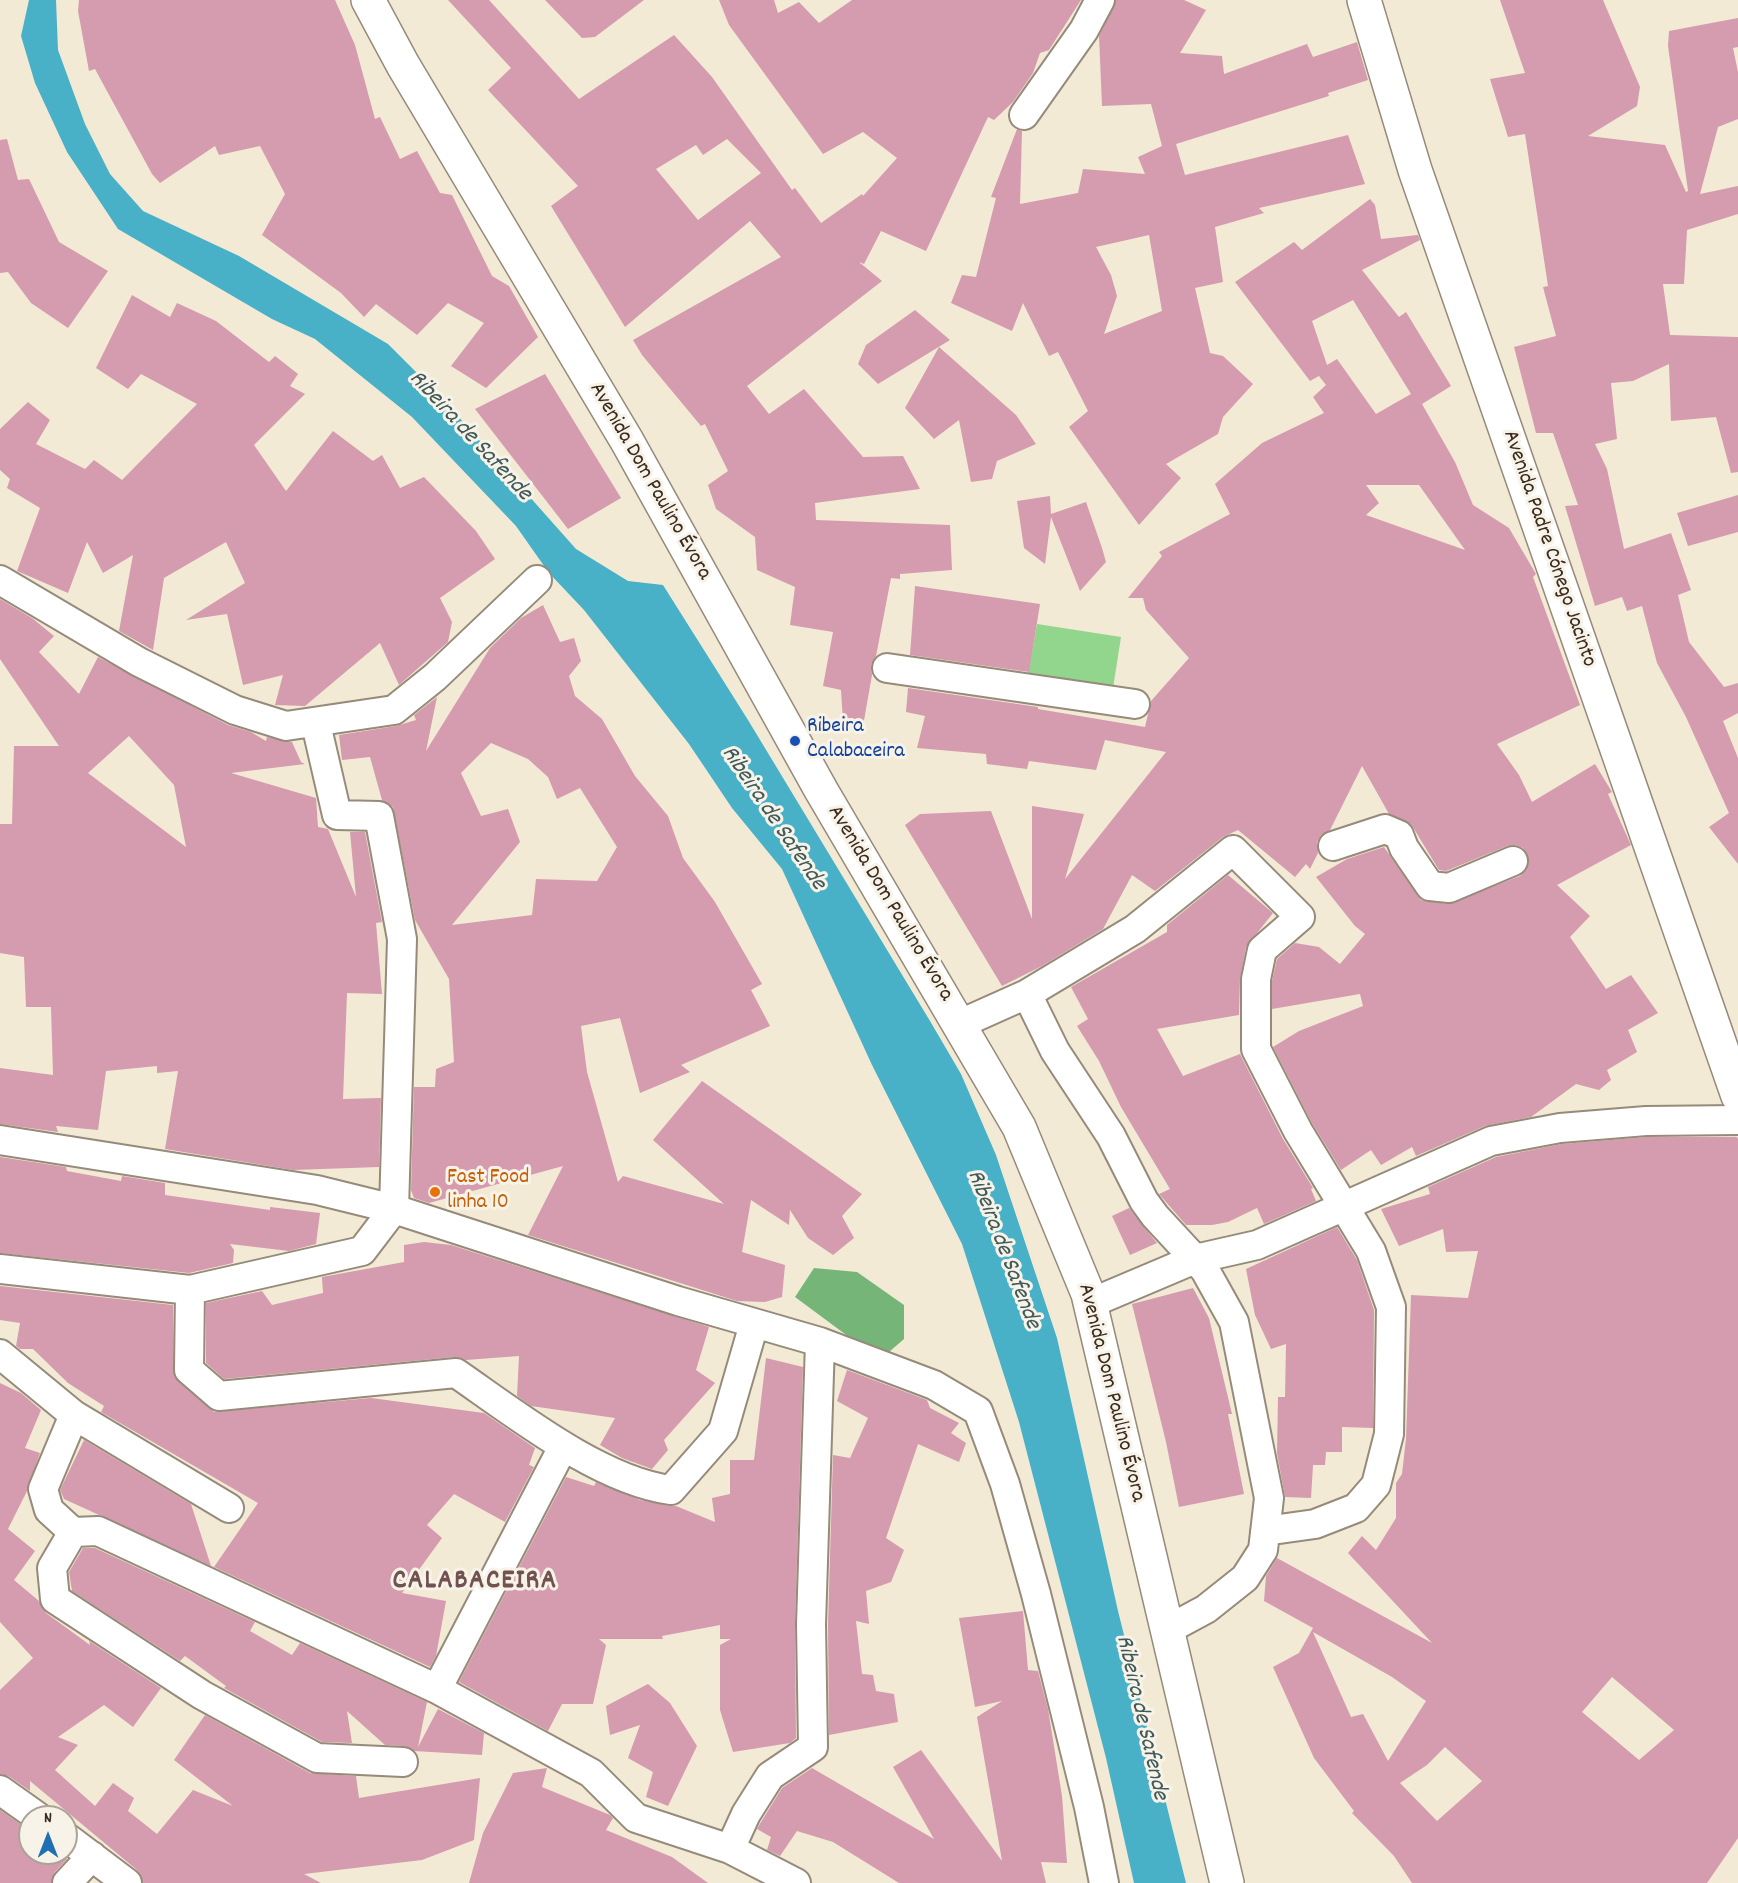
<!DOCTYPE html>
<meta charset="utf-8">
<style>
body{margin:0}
#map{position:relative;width:1738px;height:1883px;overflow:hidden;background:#f2ead5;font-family:Dekko,sans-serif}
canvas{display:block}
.north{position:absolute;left:18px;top:1805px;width:60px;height:60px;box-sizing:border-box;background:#f7f3e8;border:2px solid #aca397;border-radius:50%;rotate:0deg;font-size:16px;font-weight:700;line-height:24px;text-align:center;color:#3b2a1e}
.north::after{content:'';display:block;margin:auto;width:21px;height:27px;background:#1f6fb2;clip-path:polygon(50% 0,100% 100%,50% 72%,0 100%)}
</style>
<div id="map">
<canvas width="1738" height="1883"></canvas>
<div class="north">N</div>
</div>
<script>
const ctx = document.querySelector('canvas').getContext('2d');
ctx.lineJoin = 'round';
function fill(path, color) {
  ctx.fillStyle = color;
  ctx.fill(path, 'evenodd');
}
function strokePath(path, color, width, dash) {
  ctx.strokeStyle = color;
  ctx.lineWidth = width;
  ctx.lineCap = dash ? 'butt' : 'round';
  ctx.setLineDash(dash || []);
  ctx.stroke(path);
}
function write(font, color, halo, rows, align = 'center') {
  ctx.font = font + ' Dekko,sans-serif';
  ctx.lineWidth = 6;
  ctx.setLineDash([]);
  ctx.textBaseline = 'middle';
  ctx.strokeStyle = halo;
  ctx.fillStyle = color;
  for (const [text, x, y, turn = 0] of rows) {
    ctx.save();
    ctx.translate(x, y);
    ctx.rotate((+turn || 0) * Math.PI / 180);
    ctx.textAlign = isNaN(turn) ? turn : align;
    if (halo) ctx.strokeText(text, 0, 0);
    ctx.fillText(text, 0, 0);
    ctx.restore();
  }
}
const green = new Path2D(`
 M 1037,624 L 1121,637 L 1113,688 L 1028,674 Z`);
const forest = new Path2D(`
 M 814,1268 L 857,1272 L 904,1305 L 904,1339 L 889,1352 L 849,1337 L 795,1297 Z`);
const water = new Path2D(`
 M 29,0 L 56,0 L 58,50 L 85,124 L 110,174 L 143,211 L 239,256 L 388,344 L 440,396 L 576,549 L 628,581 L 663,585 L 748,720 L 930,1021 L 961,1074 L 996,1155 L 1057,1338 L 1118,1611 L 1186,1883 L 1134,1883 L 1106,1758 L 1019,1422 L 962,1244 L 872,1065 L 782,869 L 732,808 L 689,744 L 584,610 L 549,573 L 516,526 L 412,417 L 315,339 L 272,319 L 118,229 L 67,152 L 35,83 L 21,36 Z`);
const building = new Path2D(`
 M 79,0 L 335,0 L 355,45 L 375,119 L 380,117 L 400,159 L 417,151 L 440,193 L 452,195 L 492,276 L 509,286 L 538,337 L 486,388 L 451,366 L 484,323 L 448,303 L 417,335 L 376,304 L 364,317 L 341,293 L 262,235 L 285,194 L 260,146 L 219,155 L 215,146 L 160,183 L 152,174 L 95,69 L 89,71 L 78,11 Z
 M 448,0 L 489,0 L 579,99 L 674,35 L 712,77 L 792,190 L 795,188 L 821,223 L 862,194 L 863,196 L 897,158 L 863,132 L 823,154 L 729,25 L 719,0 L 774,0 L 778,13 L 799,2 L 819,23 L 852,0 L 1081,0 L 1049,50 L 1040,53 L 1033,73 L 1013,102 L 994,120 L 988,117 L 926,251 L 881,231 L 864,264 L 859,262 L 882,281 L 747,386 L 769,414 L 804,389 L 863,457 L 903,456 L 920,489 L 815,503 L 816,520 L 950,525 L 952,570 L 900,574 L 900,579 L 891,578 L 876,656 L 871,665 L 872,675 L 863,726 L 843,722 L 841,690 L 823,686 L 833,632 L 790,625 L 795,587 L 757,570 L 755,537 L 716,509 L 708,485 L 728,471 L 705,424 L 701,426 L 642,355 L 633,340 L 781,257 L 750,221 L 625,327 L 551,206 L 578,186 L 488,90 L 511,68 ZM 727,139 L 761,173 L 698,220 L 656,169 L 696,145 L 703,155 Z
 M 545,0 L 644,0 L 595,37 L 582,38 Z
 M 1116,0 L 1184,0 L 1206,10 L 1180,53 L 1222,56 L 1224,74 L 1307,44 L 1313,57 L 1357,42 L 1368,80 L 1328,93 L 1329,96 L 1176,144 L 1185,175 L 1348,135 L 1365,184 L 1259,208 L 1264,213 L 1215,227 L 1223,282 L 1195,288 L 1210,353 L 1223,356 L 1253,384 L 1223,417 L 1218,434 L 1166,464 L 1181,478 L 1139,525 L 1069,427 L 1088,411 L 1058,352 L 1049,356 L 1023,303 L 1012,331 L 951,303 L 962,275 L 976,277 L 996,198 L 991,197 L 1017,129 L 1022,131 L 1020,204 L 1078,193 L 1083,169 L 1145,174 L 1138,157 L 1162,146 L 1151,104 L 1102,106 L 1099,36 ZM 1149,235 L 1162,311 L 1104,334 L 1117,296 L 1111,275 L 1096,247 Z
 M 1500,0 L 1603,0 L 1640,87 L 1637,106 L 1588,136 L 1665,145 L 1686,192 L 1688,191 L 1668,46 L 1669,31 L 1738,18 L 1738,47 L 1733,48 L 1738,72 L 1738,119 L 1718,127 L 1700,194 L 1738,186 L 1738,214 L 1687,230 L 1684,284 L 1663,284 L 1670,335 L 1738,337 L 1738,472 L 1731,473 L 1716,417 L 1671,421 L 1669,364 L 1633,381 L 1611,383 L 1617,439 L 1595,444 L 1607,469 L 1624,549 L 1671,533 L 1691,590 L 1678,595 L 1689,642 L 1724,687 L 1738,683 L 1738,713 L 1723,721 L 1738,758 L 1738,864 L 1709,827 L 1729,813 L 1686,717 L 1657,663 L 1642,606 L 1627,611 L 1622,597 L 1595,606 L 1565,506 L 1578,505 L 1553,433 L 1536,433 L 1514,347 L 1556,336 L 1543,287 L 1548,286 L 1525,134 L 1508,137 L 1490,79 L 1525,73 Z
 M 7,139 L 18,180 L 29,179 L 59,242 L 108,271 L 68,328 L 31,303 L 8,272 L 0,273 L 0,140 Z
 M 1370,199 L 1375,205 L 1381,239 L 1418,235 L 1420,240 L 1362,270 L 1399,317 L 1406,312 L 1451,386 L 1422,404 L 1455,462 L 1473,505 L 1509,528 L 1536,574 L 1533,577 L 1580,705 L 1497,744 L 1519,775 L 1532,802 L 1595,764 L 1612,792 L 1608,794 L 1631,845 L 1557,885 L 1590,916 L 1570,937 L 1606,989 L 1631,975 L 1658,1013 L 1628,1030 L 1637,1052 L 1607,1070 L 1611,1080 L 1599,1090 L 1576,1084 L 1531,1117 L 1485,1126 L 1416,1156 L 1412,1147 L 1381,1165 L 1371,1150 L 1341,1170 L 1312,1123 L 1273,1047 L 1299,1031 L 1363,1006 L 1360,994 L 1272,1009 L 1272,981 L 1277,959 L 1295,943 L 1319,947 L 1340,964 L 1365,934 L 1355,926 L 1316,877 L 1347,859 L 1384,847 L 1421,900 L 1448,904 L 1520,876 L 1526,870 L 1529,862 L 1523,848 L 1516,845 L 1507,846 L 1446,871 L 1439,870 L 1411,824 L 1389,814 L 1362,766 L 1330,830 L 1321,835 L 1317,842 L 1318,853 L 1310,869 L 1306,864 L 1295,877 L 1238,830 L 1223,837 L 1155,891 L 1132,875 L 1103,929 L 1042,966 L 1002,986 L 905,825 L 920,814 L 991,811 L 1032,919 L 1032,806 L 1084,814 L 1065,879 L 1166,752 L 1105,740 L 1096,770 L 1029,761 L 1027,769 L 987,764 L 986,754 L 917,748 L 925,716 L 906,712 L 908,688 L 1038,707 L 1038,709 L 1145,727 L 1151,701 L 1189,658 L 1146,610 L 1143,598 L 1128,598 L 1162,556 L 1159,552 L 1230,514 L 1215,484 L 1262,443 L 1324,413 L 1313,397 L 1326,385 L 1319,376 L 1310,381 L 1235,282 L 1294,242 L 1302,250 ZM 1353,300 L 1411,394 L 1376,414 L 1337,359 L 1327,365 L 1312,321 ZM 1366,485 L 1419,485 L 1465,550 L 1366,515 L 1379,503 Z
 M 132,295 L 170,317 L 177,303 L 216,321 L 269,362 L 275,356 L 298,374 L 290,386 L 305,394 L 254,445 L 286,491 L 333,431 L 373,461 L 382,455 L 400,488 L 424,477 L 476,531 L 495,559 L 440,598 L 452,622 L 448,642 L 399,685 L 380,643 L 305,706 L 275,705 L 283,675 L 243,685 L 227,614 L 186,620 L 245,583 L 226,542 L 164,578 L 153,650 L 119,631 L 133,555 L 103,573 L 87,542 L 68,593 L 17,571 L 40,508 L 7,488 L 10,479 L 0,470 L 0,429 L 28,402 L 50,420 L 36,444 L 85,469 L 94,460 L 122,480 L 197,404 L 141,374 L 128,389 L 96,368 Z
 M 915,310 L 950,340 L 878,384 L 858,364 L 866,345 Z
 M 939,347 L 1016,415 L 1036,444 L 997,461 L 992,479 L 971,482 L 959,420 L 934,439 L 905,408 Z
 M 545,374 L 621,498 L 568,529 L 475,409 Z
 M 1738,495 L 1738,532 L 1688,546 L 1677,513 Z
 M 1050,496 L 1051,514 L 1086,502 L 1102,548 L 1106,562 L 1080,591 L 1051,517 L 1045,564 L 1024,548 L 1017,501 Z
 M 915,586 L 1040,604 L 1029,672 L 910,655 Z
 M 0,599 L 32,618 L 54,636 L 39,652 L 79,694 L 98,657 L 228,725 L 251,732 L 266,741 L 267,737 L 292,742 L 301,762 L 305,764 L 231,773 L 316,798 L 318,827 L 328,829 L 356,897 L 350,832 L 365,832 L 382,922 L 376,923 L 382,994 L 347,993 L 343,1099 L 381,1098 L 379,1167 L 293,1170 L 165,1149 L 178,1071 L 157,1073 L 157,1066 L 106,1071 L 98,1130 L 56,1126 L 58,1132 L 0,1124 L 0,1068 L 53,1075 L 51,1007 L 26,1007 L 24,957 L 0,953 L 0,824 L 12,824 L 14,746 L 59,746 L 0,659 ZM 129,736 L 174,785 L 186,847 L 88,773 Z
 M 543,605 L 560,642 L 574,638 L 581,661 L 569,676 L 575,696 L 602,719 L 635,776 L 668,816 L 683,858 L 715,902 L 762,984 L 751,990 L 770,1026 L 681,1065 L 690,1072 L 640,1093 L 620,1018 L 581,1026 L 587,1072 L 618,1182 L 623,1176 L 724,1204 L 653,1140 L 702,1081 L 862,1194 L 842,1216 L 854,1238 L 833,1255 L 808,1238 L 790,1210 L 789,1225 L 751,1200 L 742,1252 L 785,1265 L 782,1297 L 765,1302 L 737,1301 L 528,1235 L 563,1166 L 429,1203 L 414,1198 L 411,1190 L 414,1087 L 435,1087 L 436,1069 L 454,1062 L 449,979 L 415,920 L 393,807 L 382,800 L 370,757 L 342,760 L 339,735 L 396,726 L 416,720 L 414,715 L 437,697 L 426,751 L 490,648 L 521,618 ZM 491,743 L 528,759 L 548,777 L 557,799 L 580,788 L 617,847 L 597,881 L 536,879 L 532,915 L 452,925 L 520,842 L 508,809 L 481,816 L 461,773 Z
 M 1228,875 L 1273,913 L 1246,947 L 1240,979 L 1239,1015 L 1157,1029 L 1183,1076 L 1240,1054 L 1283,1139 L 1313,1188 L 1311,1189 L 1316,1201 L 1264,1224 L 1257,1208 L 1228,1222 L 1212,1225 L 1186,1225 L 1159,1194 L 1170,1189 L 1121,1107 L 1099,1061 L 1077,1026 L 1088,1019 L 1071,987 L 1167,932 L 1167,925 Z
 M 1647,1137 L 1737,1137 L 1738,1139 L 1738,1838 L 1707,1883 L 1412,1883 L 1394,1856 L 1352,1813 L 1354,1811 L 1314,1758 L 1273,1667 L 1299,1653 L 1313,1628 L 1264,1601 L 1266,1576 L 1277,1558 L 1432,1643 L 1348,1553 L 1362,1536 L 1376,1550 L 1396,1518 L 1396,1483 L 1402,1474 L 1406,1439 L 1411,1295 L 1468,1298 L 1478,1251 L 1446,1252 L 1443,1229 L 1399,1246 L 1381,1209 L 1430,1194 L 1428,1187 L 1496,1157 L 1562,1144 ZM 1313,1632 L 1392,1677 L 1426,1701 L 1388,1761 L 1363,1714 L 1351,1717 ZM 1612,1677 L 1674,1730 L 1639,1760 L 1582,1712 ZM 1445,1747 L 1482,1781 L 1437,1821 L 1400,1783 L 1427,1765 Z
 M 0,1157 L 66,1167 L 67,1171 L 121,1181 L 122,1176 L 165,1183 L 165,1195 L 270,1210 L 270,1207 L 320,1213 L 316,1244 L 289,1251 L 230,1244 L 234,1250 L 233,1263 L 189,1273 L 0,1253 Z
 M 1129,1208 L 1157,1243 L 1130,1255 L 1112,1216 Z
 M 1337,1227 L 1357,1260 L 1374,1310 L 1373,1428 L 1342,1427 L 1342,1452 L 1326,1452 L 1325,1465 L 1313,1465 L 1311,1498 L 1285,1497 L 1277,1453 L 1278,1397 L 1285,1397 L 1286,1344 L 1271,1349 L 1255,1315 L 1246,1269 Z
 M 424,1242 L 451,1245 L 709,1327 L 696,1370 L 715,1383 L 664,1440 L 668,1450 L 652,1469 L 622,1458 L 600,1445 L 615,1418 L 531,1406 L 517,1396 L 519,1356 L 466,1360 L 454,1357 L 224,1379 L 206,1363 L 206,1303 L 262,1291 L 272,1305 L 323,1293 L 322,1277 L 404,1262 L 404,1245 Z
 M 0,1286 L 173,1305 L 174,1376 L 214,1412 L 371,1398 L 484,1413 L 535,1448 L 529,1465 L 534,1467 L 505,1522 L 454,1494 L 427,1525 L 442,1538 L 402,1593 L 446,1601 L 436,1656 L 430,1667 L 214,1567 L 258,1503 L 101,1412 L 104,1406 L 68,1383 L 33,1349 L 20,1349 L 16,1346 L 20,1323 L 0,1320 Z
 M 1193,1288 L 1209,1318 L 1232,1414 L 1228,1414 L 1244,1494 L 1179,1507 L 1166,1442 L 1132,1304 Z
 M 766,1358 L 803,1367 L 795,1623 L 796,1738 L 790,1743 L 733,1752 L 720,1710 L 720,1645 L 731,1639 L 720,1639 L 720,1625 L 662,1636 L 663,1639 L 599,1639 L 606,1645 L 593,1704 L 562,1704 L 548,1731 L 459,1682 L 566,1477 L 594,1486 L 596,1482 L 640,1500 L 676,1506 L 715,1522 L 712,1498 L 730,1494 L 730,1460 L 754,1460 Z
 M 847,1370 L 927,1400 L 930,1408 L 959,1423 L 951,1433 L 966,1443 L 959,1462 L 918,1444 L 886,1538 L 904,1550 L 891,1582 L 866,1591 L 869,1624 L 856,1621 L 862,1674 L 873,1675 L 876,1691 L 894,1694 L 898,1722 L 829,1735 L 828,1624 L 833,1455 L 850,1458 L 868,1418 L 837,1401 Z
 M 0,1383 L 21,1393 L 41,1410 L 25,1448 L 40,1453 L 27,1491 L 8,1529 L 35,1551 L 14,1580 L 39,1601 L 46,1613 L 90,1645 L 89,1641 L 161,1688 L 133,1727 L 104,1705 L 58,1737 L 78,1745 L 55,1770 L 95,1806 L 113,1783 L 134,1798 L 128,1811 L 157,1834 L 193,1790 L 233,1806 L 174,1760 L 205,1715 L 310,1773 L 356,1776 L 359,1798 L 480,1778 L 474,1840 L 422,1860 L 304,1874 L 321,1883 L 143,1883 L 137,1870 L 30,1781 L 30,1791 L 10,1777 L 0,1774 L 0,1690 L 33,1658 L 0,1622 Z
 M 84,1440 L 191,1504 L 211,1566 L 64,1499 L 60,1490 Z
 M 83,1548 L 95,1548 L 255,1622 L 250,1631 L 292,1655 L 300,1643 L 427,1702 L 418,1747 L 438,1709 L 484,1733 L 482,1755 L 414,1751 L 404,1746 L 385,1745 L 347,1711 L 352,1743 L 322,1742 L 224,1688 L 226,1686 L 185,1656 L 180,1661 L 72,1591 L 69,1572 Z
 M 1023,1611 L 1028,1670 L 1038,1671 L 1048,1709 L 1062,1796 L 1067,1863 L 1041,1862 L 1046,1883 L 899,1883 L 833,1842 L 797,1831 L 780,1856 L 767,1850 L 771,1837 L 757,1829 L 761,1822 L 782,1788 L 812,1768 L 934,1839 L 893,1767 L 921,1750 L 1002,1861 L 977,1717 L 1002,1701 L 975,1707 L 959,1618 Z
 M 648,1684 L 670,1703 L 697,1746 L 668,1806 L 646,1797 L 653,1772 L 628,1758 L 640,1725 L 610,1735 L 606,1706 Z
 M 547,1768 L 542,1787 L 610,1815 L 613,1818 L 606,1830 L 672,1857 L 708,1883 L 469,1883 L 483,1833 L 513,1773 Z
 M 0,1810 L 30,1831 L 30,1853 L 60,1853 L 67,1859 L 55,1872 L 51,1883 L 0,1883 Z`);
const minor = new Path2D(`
 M 1024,115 L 1084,30 L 1100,0
 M 0,580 L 139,662 L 235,710 L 286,726 L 394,710 L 435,677 L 537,580
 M 887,668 L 1135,704
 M 1333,846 L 1385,829 L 1399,835 L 1404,848 L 1430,886 L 1449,888 L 1513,861
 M 1027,994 L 1055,1051 L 1111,1136 L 1144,1201 L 1155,1216 L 1205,1270 L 1234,1322 L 1269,1498 L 1263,1550 L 1245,1578 L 1206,1609 L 1167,1630
 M 960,1024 L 1027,994 L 1135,929 L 1233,850 L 1300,917 L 1262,950 L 1256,979 L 1256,1049 L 1298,1131 L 1371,1251 L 1391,1307 L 1389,1434 L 1376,1485 L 1356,1508 L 1315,1524 L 1265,1531
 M 0,1140 L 317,1190 L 394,1209 L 678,1301 L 820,1342 L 934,1385 L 978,1411 L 1005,1484 L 1036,1594 L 1089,1807 L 1104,1883
 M 0,1269 L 190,1290 L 189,1370 L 219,1396 L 456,1373 C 514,1413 600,1481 671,1490 L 723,1431 L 754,1324
 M 190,1290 L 362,1251 L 394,1209 L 402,939 L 379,816 L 337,815 L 316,724
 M 1091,1303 L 1195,1259 L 1257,1245 L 1491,1141 L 1560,1128 L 1646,1121 L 1738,1120
 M 0,1354 L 74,1415 L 43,1489 L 49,1510 L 73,1532 L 98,1531 L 437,1689 L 591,1773 L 636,1818 L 730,1849 L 796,1883
 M 74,1415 L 229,1508
 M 73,1532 L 52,1568 L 55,1599 L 202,1695 L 317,1758 L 403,1762
 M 437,1689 L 563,1447
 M 0,1790 L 38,1817
 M 66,1837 L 127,1883
 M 730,1849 L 746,1814 L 770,1776 L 813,1747 L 811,1624 L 820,1342
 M 67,1883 L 92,1856`);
const tertiary = new Path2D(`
 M 1364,0 L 1415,170 L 1738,1096`);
const primary = new Path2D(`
 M 368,0 L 403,65 L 627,441 L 821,790 L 1019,1127 L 1088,1294 L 1227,1883`);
const markers = [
 [795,741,6,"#1a4fb4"],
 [435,1192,6,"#e8710a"]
];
const streetNames = [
 ["Avenida Dom Paulino Évora",649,482,60],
 ["Avenida Padre Cónego Jacinto",1548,549,71],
 ["Avenida Dom Paulino Évora",889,904,59],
 ["Avenida Dom Paulino Évora",1110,1393,76]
];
const transitNames = [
 ["Ribeira",807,728],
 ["Calabaceira",807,753]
];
const foodNames = [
 ["Fast Food",447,1179],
 ["linha 10",447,1204]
];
const waterNames = [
 ["Ribeira de Safende",469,437,47],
 ["Ribeira de Safende",772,819,56],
 ["Ribeira de Safende",1002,1250,69],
 ["Ribeira de Safende",1140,1718,77]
];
const districtNames = [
 ["CALABACEIRA",475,1583]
];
fill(green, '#92d58d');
fill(forest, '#75b678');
fill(water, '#48b0c7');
fill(building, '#d59baf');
strokePath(minor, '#968a7a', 32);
strokePath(tertiary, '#968a7a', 36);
strokePath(primary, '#968a7a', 36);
strokePath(minor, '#fff', 28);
strokePath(tertiary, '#fff', 33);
strokePath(primary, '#fff', 33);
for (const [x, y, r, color] of markers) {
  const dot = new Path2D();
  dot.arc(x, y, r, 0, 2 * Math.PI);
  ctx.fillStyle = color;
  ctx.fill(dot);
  strokePath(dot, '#f7f3e8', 2);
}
write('22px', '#3b2a1e', '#f7f3e8', streetNames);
write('22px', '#164399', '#f7f3e8', transitNames, 'left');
write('22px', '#c56008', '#f7f3e8', foodNames, 'left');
write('italic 24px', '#405959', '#f7f3e8', waterNames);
ctx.letterSpacing = '1.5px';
write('bold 28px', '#715251', '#f7f3e8', districtNames);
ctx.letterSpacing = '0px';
</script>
